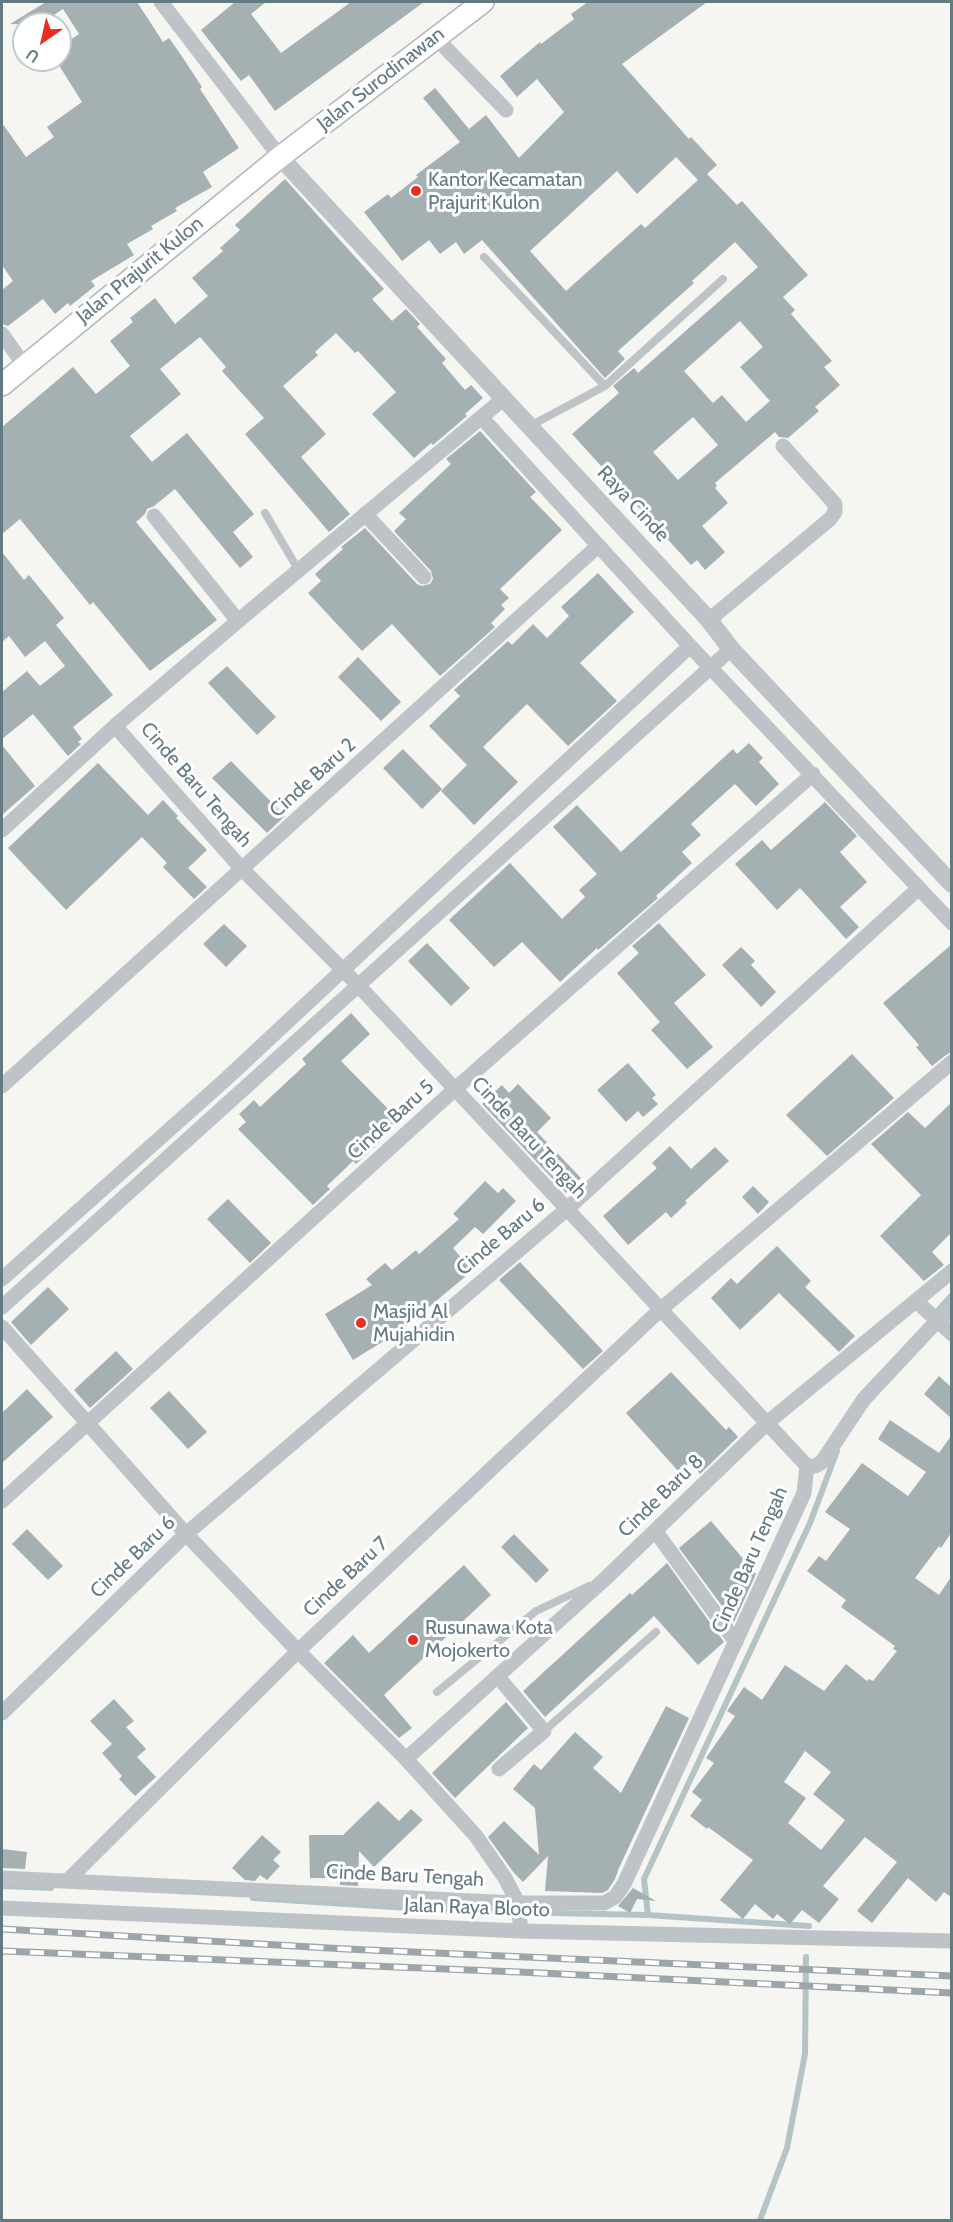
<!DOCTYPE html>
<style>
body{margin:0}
#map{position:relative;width:953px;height:2222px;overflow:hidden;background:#f5f5f1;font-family:Cabin,sans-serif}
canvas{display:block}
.frame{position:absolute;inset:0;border:3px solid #637a83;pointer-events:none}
.north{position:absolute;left:12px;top:12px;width:60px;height:60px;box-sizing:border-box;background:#fff;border:2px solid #c1cacd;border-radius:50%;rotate:214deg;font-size:16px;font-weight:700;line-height:24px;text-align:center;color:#637a83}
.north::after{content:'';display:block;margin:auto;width:21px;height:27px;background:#e72e20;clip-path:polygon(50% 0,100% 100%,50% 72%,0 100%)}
</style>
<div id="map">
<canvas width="953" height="2222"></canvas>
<div class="frame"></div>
<div class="north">U</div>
</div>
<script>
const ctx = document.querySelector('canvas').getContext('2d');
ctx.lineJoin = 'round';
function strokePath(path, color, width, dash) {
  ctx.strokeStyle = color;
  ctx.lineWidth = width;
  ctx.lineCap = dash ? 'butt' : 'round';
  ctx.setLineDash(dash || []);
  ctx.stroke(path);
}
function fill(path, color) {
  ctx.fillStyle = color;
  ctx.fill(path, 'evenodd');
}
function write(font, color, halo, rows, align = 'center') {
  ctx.font = font + ' Cabin,sans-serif';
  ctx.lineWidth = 6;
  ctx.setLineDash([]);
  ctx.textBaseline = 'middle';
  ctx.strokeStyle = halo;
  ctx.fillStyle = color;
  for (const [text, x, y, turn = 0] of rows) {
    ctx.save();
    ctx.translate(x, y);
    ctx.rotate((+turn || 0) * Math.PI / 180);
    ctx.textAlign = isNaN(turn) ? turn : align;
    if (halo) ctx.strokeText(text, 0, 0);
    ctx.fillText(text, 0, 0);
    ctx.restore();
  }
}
const stream = new Path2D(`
 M 932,1317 L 952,1295
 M 2,1886 L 51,1888
 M 253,1898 L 455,1911 L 648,1915 L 809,1926
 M 648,1915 L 644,1879 L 810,1523 L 837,1451
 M 760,2220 L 787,2148 L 805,2054 L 806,1957`);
const building = new Path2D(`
 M 46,2 L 137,2 L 163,42 L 169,38 L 181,55 L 202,87 L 200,89 L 239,148 L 203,172 L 212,187 L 175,208 L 177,211 L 151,226 L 153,229 L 127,244 L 134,255 L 91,281 L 95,286 L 70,306 L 68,303 L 55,314 L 43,299 L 8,326 L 2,324 L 2,290 L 13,281 L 2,265 L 2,123 L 26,157 L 54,137 L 47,127 L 82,102 L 60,67 L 60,47 L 79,34 L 63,9 L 40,24 L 10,24 Z
 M 235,2 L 266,2 L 251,14 L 281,53 L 351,2 L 424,2 L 275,111 L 249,75 L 241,81 L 201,30 Z
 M 588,2 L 707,2 L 622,64 L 689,139 L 691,137 L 717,165 L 707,174 L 737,205 L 742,201 L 808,275 L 783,297 L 795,310 L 791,314 L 832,361 L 824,367 L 840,385 L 815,407 L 819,411 L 788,438 L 779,437 L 775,432 L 715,483 L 717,486 L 715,488 L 728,503 L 702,526 L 725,552 L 705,570 L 697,560 L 691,565 L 572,434 L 619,393 L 613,386 L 634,368 L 638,373 L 758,267 L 735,242 L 692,281 L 694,283 L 618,351 L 625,359 L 605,378 L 482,240 L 464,254 L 456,242 L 440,254 L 429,240 L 402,261 L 364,212 L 388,194 L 391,198 L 418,177 L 416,175 L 460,142 L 423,98 L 435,88 L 469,129 L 486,115 L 519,158 L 564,112 L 537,79 L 517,97 L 500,76 L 540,42 L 541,44 L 574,19 L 571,14 ZM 676,157 L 698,180 L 645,228 L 641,224 L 566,291 L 530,251 L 617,171 L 637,194 ZM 740,321 L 763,347 L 740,367 L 770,401 L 746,422 L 722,395 L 713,403 L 684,371 ZM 693,417 L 718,445 L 678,480 L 653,452 Z
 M 285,179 L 384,289 L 372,299 L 392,321 L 406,309 L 420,324 L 417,327 L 446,359 L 442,363 L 465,390 L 471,385 L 483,398 L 465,414 L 467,416 L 433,445 L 431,443 L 414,458 L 372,414 L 396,392 L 358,351 L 355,353 L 336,333 L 315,352 L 318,355 L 283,386 L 326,434 L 301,457 L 350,514 L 329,532 L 245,434 L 264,418 L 222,371 L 226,367 L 200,337 L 181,352 L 160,369 L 181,394 L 130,436 L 152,462 L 187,433 L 254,514 L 233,532 L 253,557 L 240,568 L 175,489 L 154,506 L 147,509 L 145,514 L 136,522 L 217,620 L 150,671 L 93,602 L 90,605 L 20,519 L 2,534 L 2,427 L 73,367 L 96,394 L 130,366 L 110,341 L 133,322 L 130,318 L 155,298 L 175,324 L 208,296 L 192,278 L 223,251 L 220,248 L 240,230 L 235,225 Z
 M 480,431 L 536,492 L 530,497 L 562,530 L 500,589 L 509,598 L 501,605 L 505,609 L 491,623 L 495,627 L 440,676 L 392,624 L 362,651 L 308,593 L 321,581 L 315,574 L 343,549 L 341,547 L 365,528 L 417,584 L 422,586 L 430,584 L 433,579 L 431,571 L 394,531 L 406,519 L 399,513 L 451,464 L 446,459 Z
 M 2,552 L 24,580 L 29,575 L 64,618 L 56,625 L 113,695 L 73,727 L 82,739 L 78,742 L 81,744 L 68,756 L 33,714 L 2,739 L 2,692 L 27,671 L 40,686 L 65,666 L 45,641 L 25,657 L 9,636 L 2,642 Z
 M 598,573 L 634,612 L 580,663 L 617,701 L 568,746 L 527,704 L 483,747 L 518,782 L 474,825 L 441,791 L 467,765 L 429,726 L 460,696 L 454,690 L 508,641 L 512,645 L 533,624 L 547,638 L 569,616 L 561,607 Z
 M 358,657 L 401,702 L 381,721 L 338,677 Z
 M 227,666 L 276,717 L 257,735 L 208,683 Z
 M 749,743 L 763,758 L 759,762 L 779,784 L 756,806 L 735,784 L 716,801 L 691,824 L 701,835 L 682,852 L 692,863 L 656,896 L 658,898 L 598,950 L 597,948 L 560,982 L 522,942 L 494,967 L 449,920 L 510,863 L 562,919 L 585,897 L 579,890 L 597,874 L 553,827 L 577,805 L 621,852 L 733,749 L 737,754 Z
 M 2,745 L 35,786 L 2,815 Z
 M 403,749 L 442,789 L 422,809 L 383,768 Z
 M 231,761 L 285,816 L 267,833 L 212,778 Z
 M 98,763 L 148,815 L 163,800 L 178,816 L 176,818 L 207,850 L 188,868 L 207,887 L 194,899 L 163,867 L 167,863 L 142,837 L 66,910 L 8,848 Z
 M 825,802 L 857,836 L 840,852 L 867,882 L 840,907 L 859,927 L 846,939 L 800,888 L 777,910 L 735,864 L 762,840 L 771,850 Z
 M 659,923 L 706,975 L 674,1003 L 713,1047 L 687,1069 L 651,1030 L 660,1022 L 617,973 L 639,953 L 632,946 Z
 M 224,924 L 247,946 L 226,967 L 203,944 Z
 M 427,943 L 470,988 L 451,1006 L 408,961 Z
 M 951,945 L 951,1052 L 946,1055 L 932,1066 L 916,1047 L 919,1045 L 883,1003 Z
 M 741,947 L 755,961 L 751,965 L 776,992 L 761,1007 L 722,965 Z
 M 351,1013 L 370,1034 L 341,1061 L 398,1119 L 379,1138 L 382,1140 L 356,1164 L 353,1161 L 327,1186 L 330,1189 L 313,1205 L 238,1129 L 246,1122 L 239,1114 L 254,1100 L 260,1107 L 306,1064 L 302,1059 Z
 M 852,1054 L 894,1098 L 827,1156 L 786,1115 Z
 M 628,1063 L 656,1095 L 652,1098 L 658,1104 L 643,1117 L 638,1111 L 626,1122 L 597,1090 Z
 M 518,1084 L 551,1118 L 537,1132 L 581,1178 L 566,1193 L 482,1104 L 502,1085 L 509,1093 Z
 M 951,1103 L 951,1233 L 932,1252 L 944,1265 L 924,1281 L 880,1236 L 921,1195 L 871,1144 L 908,1112 L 925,1128 Z
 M 670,1146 L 691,1169 L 715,1147 L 729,1161 L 685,1201 L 687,1203 L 671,1218 L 666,1212 L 628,1245 L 603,1216 L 657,1168 L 652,1163 Z
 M 485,1181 L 498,1193 L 503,1188 L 516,1201 L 483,1234 L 475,1227 L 453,1248 L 472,1271 L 400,1331 L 353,1360 L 325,1314 L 372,1285 L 366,1279 L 385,1263 L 392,1270 L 416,1250 L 419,1254 L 459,1219 L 453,1214 Z
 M 753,1186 L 769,1202 L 758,1214 L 742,1197 Z
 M 228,1199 L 271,1243 L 250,1263 L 207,1219 Z
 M 777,1246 L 811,1281 L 805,1287 L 855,1336 L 839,1352 L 779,1293 L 740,1330 L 711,1298 L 731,1278 L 737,1284 Z
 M 520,1262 L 603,1351 L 583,1369 L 499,1280 Z
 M 48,1287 L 69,1309 L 31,1345 L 11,1322 Z
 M 116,1351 L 133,1369 L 90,1408 L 74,1390 Z
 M 671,1372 L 726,1430 L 729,1427 L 738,1437 L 700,1474 L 690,1462 L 679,1472 L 626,1413 Z
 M 939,1376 L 951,1387 L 951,1418 L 924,1394 Z
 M 27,1389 L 53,1417 L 2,1463 L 2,1413 Z
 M 169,1391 L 207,1432 L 188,1449 L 150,1408 Z
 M 890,1420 L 939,1453 L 951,1436 L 951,1533 L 941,1548 L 939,1546 L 915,1578 L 939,1595 L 951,1577 L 951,1897 L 944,1892 L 936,1902 L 908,1878 L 872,1923 L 857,1911 L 897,1862 L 865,1837 L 823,1886 L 839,1899 L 819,1923 L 802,1910 L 790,1924 L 777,1914 L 773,1919 L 755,1904 L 743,1919 L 720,1900 L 753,1860 L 708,1827 L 707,1829 L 690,1816 L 702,1800 L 692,1792 L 714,1763 L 706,1758 L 735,1716 L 727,1711 L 744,1687 L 762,1700 L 785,1665 L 824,1691 L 846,1664 L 867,1681 L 869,1679 L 873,1681 L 897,1651 L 893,1649 L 895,1646 L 841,1607 L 846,1600 L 807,1571 L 819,1556 L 826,1561 L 850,1529 L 825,1512 L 862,1463 L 908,1496 L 926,1472 L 878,1439 ZM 805,1751 L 831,1772 L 813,1794 L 845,1820 L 821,1850 L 788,1823 L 806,1798 L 784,1782 Z
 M 711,1521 L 756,1574 L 734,1622 L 679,1548 Z
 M 27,1529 L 63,1566 L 48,1580 L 12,1544 Z
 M 514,1534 L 549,1570 L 536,1583 L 501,1547 Z
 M 667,1563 L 724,1642 L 698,1665 L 654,1616 L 545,1717 L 523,1691 L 630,1593 L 632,1595 Z
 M 464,1565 L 491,1595 L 384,1695 L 412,1728 L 399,1738 L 324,1663 L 353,1635 L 369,1653 Z
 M 114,1699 L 134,1721 L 126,1727 L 146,1749 L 137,1757 L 156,1777 L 135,1796 L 119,1779 L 122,1776 L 102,1753 L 112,1744 L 90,1721 Z
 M 506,1702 L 528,1728 L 455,1798 L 432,1773 Z
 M 666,1706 L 689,1718 L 619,1868 L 615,1879 L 608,1890 L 602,1893 L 545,1891 L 548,1856 L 523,1882 L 514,1873 L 488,1837 L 504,1821 L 539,1855 L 535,1808 L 513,1789 L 534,1764 L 541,1770 L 575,1732 L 603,1757 L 593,1768 L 621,1793 Z
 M 378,1801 L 399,1821 L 411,1809 L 423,1820 L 374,1867 L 359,1851 L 358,1886 L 340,1885 L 340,1878 L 310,1878 L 309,1835 L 343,1835 Z
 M 262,1835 L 281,1852 L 273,1860 L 280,1866 L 267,1880 L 260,1875 L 255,1881 L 245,1880 L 232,1868 Z
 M 2,1849 L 27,1852 L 25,1869 L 2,1868 Z
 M 633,1888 L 656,1901 L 637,1899 L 630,1913 L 618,1906 Z`);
const service = new Path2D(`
 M 484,257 L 605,386
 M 530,426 L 605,386 L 723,279
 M 265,513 L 299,571
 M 437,1692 L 536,1611 L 589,1586
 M 544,1731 L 656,1632`);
const minor = new Path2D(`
 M 161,2 L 280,157
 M 435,37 L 506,110
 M 2,334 L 24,365
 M 482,418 L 690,646 L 952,923
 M 365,514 L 424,577
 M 154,516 L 238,621
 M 709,620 L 830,519 L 835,512 L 835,504 L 783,446
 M 2,830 L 115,726 L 238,621 L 503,399
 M 2,1086 L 598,546
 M 2,1279 L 225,1080 L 690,646
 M 916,1301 L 952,1334
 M 2,1307 L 731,649
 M 2,1327 L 186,1534 L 298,1651 L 406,1759 L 476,1836 L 505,1878 L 518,1903 L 521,1931
 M 807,1466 L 815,1466 L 822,1462 L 864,1399 L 938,1320 L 952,1309
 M 2,1501 L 455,1089 L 813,774
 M 656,1532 L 736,1642
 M 498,1677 L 544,1731 L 499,1769
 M 2,1713 L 186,1534 L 567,1209 L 919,888
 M 406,1759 L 606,1578 L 767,1423 L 952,1271
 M 2,1878 L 515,1903 L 604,1903 L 615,1897 L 624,1884 L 804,1493 L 807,1466 L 357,984 L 243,870 L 115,726
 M 67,1881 L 298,1651 L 660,1310 L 952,1062
 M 2,1908 L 521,1931 L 952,1941`);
const tertiary = new Path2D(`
 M 280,157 L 709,620 L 731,649 L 952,884`);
const secondary = new Path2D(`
 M 2,385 L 280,157 L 483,2`);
const rail = new Path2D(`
 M 2,1929 L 346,1949 L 952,1976
 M 2,1951 L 519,1972 L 952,1993`);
const markers = [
 [416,191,6,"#e72e20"],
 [361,1323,6,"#e72e20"],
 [413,1640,6,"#e72e20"]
];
const streetNames = [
 ["Jalan Surodinawan",381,79,-38],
 ["Jalan Prajurit Kulon",140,270,-39],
 ["Raya Cinde",633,504,47],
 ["Cinde Baru 2",313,778,-42],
 ["Cinde Baru Tengah",196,785,49],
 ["Cinde Baru 5",391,1120,-42],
 ["Cinde Baru Tengah",529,1138,47],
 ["Cinde Baru 6",501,1237,-40],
 ["Cinde Baru 8",661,1496,-44],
 ["Cinde Baru 6",133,1557,-44],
 ["Cinde Baru Tengah",750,1560,-66],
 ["Cinde Baru 7",346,1577,-43],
 ["Cinde Baru Tengah",405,1876,3],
 ["Jalan Raya Blooto",477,1908,2]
];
const poiNames = [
 ["Kantor Kecamatan",428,180],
 ["Prajurit Kulon",428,203],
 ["Masjid Al",373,1312],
 ["Mujahidin",373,1335],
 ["Rusunawa Kota",425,1628],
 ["Mojokerto",425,1651]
];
strokePath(stream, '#b4c4c6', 6);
fill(building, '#a5b0b3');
strokePath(secondary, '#b0b7ba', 24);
strokePath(service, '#bdc3c6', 8);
strokePath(minor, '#bdc3c6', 15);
strokePath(tertiary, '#bdc3c6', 18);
strokePath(secondary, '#fff', 21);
strokePath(rail, '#9ca6aa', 7);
strokePath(rail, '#fff', 4.5, [14]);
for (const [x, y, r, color] of markers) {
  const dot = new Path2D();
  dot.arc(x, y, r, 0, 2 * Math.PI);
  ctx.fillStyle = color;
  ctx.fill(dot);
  strokePath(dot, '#fff', 2);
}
write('20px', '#637a83', '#fff', streetNames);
write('20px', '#637a83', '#fff', poiNames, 'left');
</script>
